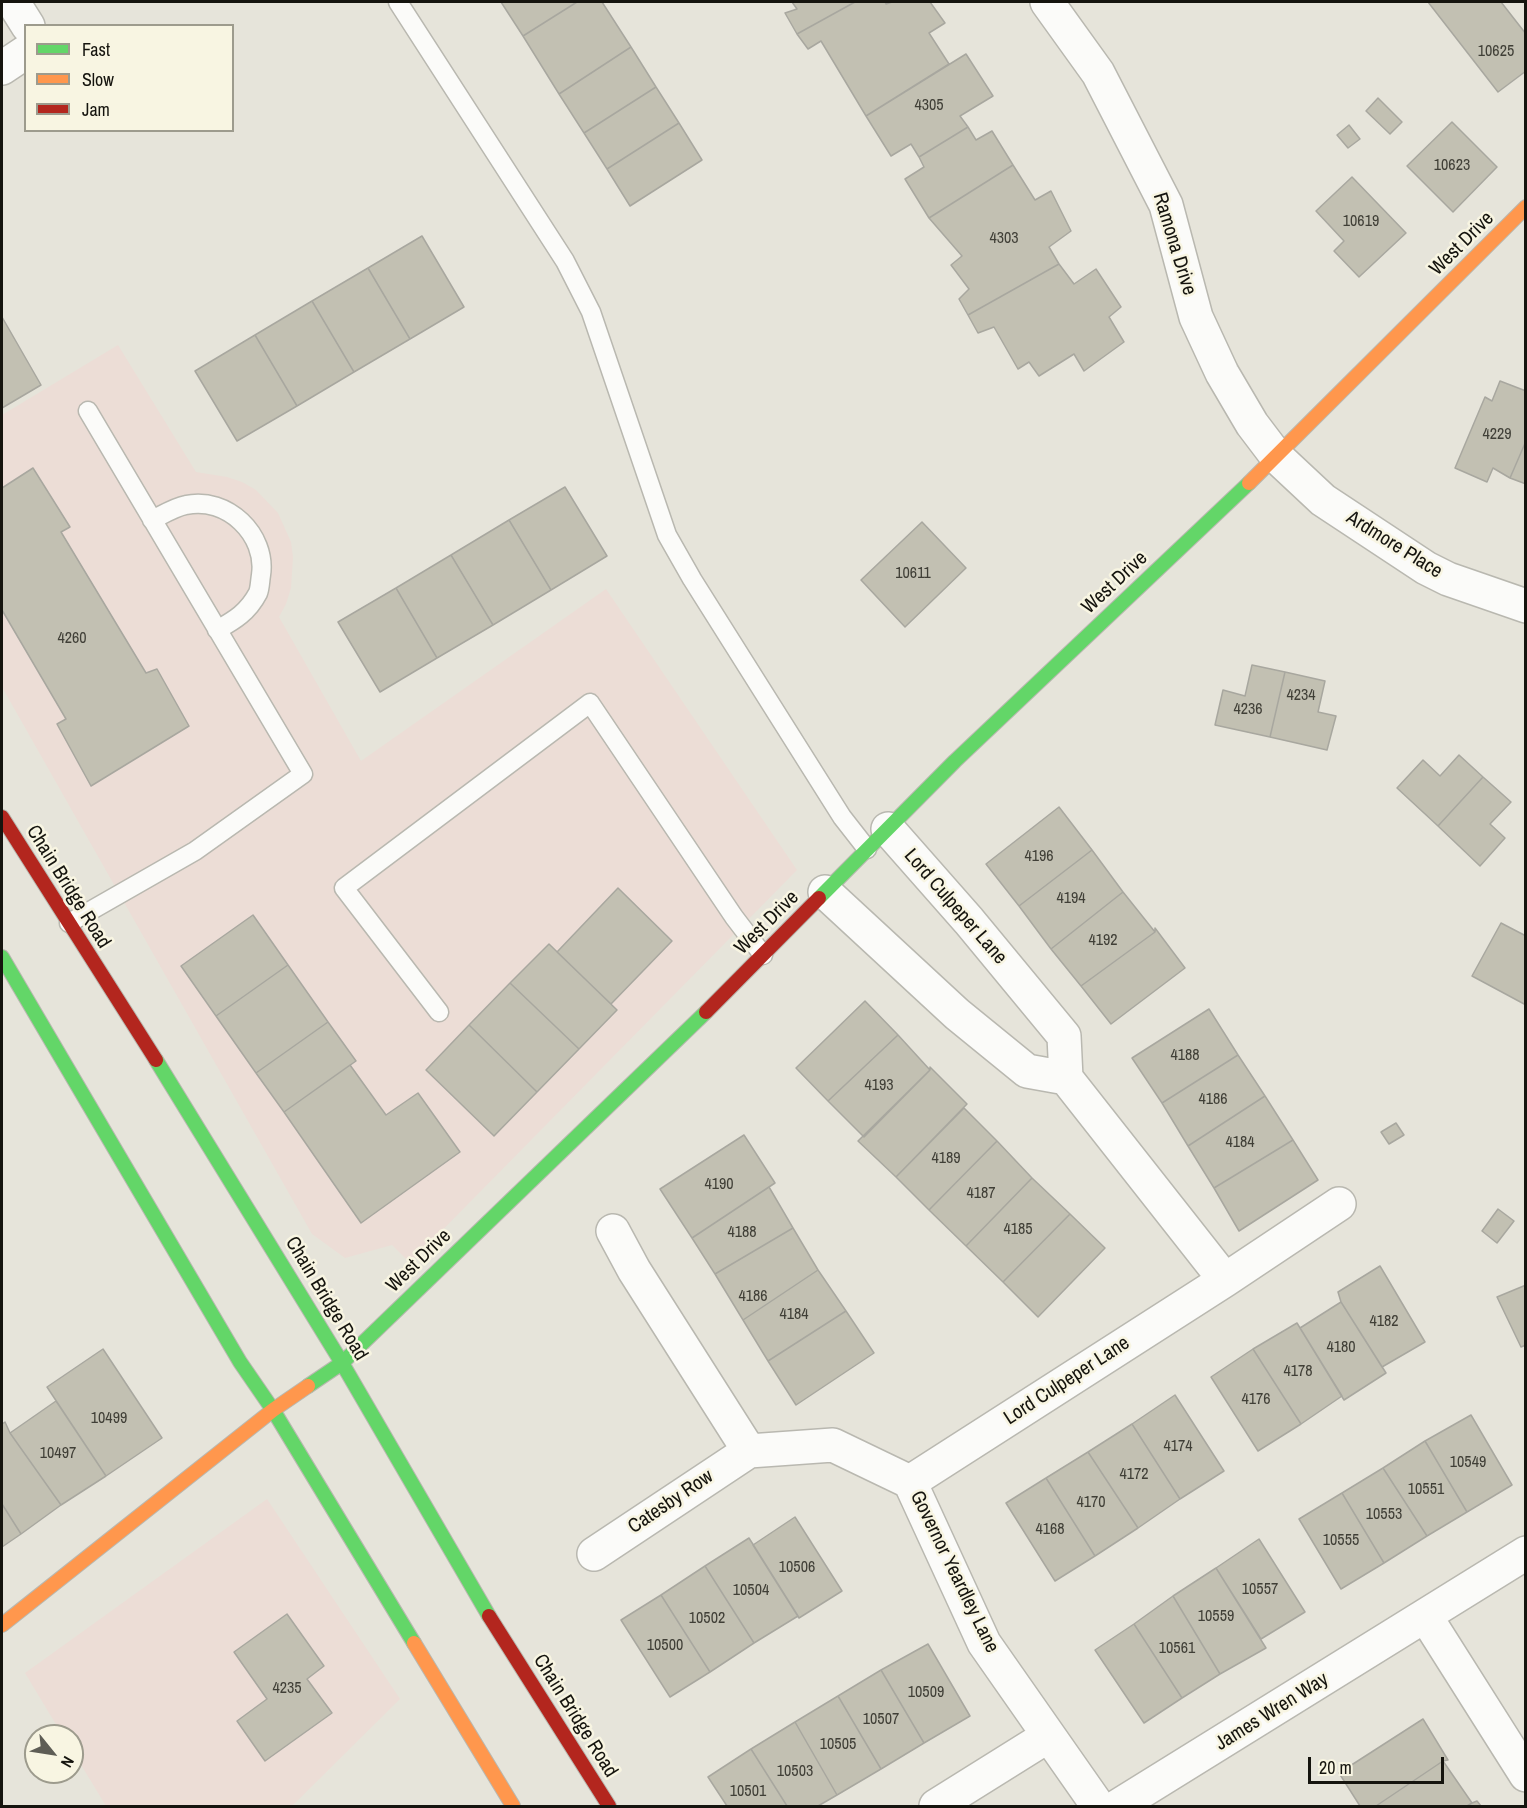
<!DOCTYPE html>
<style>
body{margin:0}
#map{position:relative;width:1527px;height:1808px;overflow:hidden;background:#e6e4da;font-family:"Archivo Narrow",sans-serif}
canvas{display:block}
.frame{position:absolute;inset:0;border:3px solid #15140e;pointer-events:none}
.legend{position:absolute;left:24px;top:24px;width:210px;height:108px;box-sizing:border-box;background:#f8f5e2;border:2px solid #9d9b8d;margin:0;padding:8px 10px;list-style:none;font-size:18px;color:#15140e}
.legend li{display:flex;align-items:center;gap:12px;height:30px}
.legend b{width:30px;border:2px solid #9d9b8d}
.north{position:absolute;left:24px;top:1724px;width:60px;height:60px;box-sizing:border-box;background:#f8f5e2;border:2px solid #9d9b8d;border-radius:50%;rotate:120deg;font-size:16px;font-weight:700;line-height:24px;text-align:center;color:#15140e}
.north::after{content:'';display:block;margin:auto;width:21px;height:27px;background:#5e5d55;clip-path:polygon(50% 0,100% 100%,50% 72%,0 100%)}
.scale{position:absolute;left:1308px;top:1757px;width:136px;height:27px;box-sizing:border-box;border:3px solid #15140e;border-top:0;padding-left:8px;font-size:18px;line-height:21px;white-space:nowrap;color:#15140e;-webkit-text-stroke:4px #f8f5e2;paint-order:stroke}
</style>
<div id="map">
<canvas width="1527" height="1808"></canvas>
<div class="frame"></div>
<ul class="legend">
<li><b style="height:8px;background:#63d668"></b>Fast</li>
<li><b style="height:8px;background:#ff974d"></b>Slow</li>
<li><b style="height:8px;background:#b3261e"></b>Jam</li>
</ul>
<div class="north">N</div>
<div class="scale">20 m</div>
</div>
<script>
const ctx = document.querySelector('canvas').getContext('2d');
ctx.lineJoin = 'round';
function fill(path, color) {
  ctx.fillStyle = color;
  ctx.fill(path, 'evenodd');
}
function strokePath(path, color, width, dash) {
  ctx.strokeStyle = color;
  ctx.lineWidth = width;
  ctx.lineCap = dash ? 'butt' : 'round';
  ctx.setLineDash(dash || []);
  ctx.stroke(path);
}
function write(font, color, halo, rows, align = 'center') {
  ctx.font = font + ' "Archivo Narrow",sans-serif';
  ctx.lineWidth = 5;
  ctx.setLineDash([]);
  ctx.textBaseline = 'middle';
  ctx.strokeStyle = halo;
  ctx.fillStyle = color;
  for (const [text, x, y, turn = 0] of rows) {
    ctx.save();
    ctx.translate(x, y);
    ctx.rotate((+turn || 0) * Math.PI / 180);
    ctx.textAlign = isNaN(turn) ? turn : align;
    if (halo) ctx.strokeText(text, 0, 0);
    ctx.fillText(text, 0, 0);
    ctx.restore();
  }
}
const commercial = new Path2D(`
 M 118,345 L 196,472 L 227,477 L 242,482 L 256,490 L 278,513 L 291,542 L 293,557 L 291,588 L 286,604 L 279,617 L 361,761 L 606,589 L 797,870 L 410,1263 L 392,1245 L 345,1258 L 312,1234 L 2,687 L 2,415 Z
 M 267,1499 L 400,1699 L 292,1806 L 106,1806 L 72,1750 L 72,1736 L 63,1736 L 25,1673 Z`);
const building = new Path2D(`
 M 501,2 L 577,2 L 523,36 Z
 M 577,2 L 602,2 L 631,47 L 559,94 L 523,36 Z
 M 792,2 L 855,2 L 797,34 L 785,13 L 797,9 Z
 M 855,2 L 885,2 L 886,4 L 892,2 L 930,2 L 945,23 L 929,33 L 949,64 L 866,116 L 821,41 L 808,49 L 797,34 Z
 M 1428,2 L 1501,2 L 1526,34 L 1526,71 L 1498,92 Z
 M 631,47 L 656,87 L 584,133 L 559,94 Z
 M 966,54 L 993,96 L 960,116 L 968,127 L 919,157 L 911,144 L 891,156 L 866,116 Z
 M 656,87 L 679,123 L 607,169 L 584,133 Z
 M 1378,98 L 1402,122 L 1390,134 L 1366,111 Z
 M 1452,122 L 1497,167 L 1453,212 L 1407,166 Z
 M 679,123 L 702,160 L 630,206 L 607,169 Z
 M 1349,125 L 1360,139 L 1348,148 L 1337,135 Z
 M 968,127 L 976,140 L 992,131 L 1013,165 L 929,218 L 905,179 L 924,167 L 919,157 Z
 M 1013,165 L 1035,200 L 1051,191 L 1071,231 L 1049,247 L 1059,264 L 968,315 L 959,299 L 969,289 L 951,265 L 962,256 L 929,218 Z
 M 1352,177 L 1406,233 L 1359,277 L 1334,251 L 1344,241 L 1316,211 Z
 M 422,236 L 464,307 L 410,339 L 368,268 Z
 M 1059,264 L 1074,284 L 1096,269 L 1121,307 L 1109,317 L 1124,342 L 1084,371 L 1074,354 L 1039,376 L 1029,362 L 1018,369 L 994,327 L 978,333 L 968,315 Z
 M 368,268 L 410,339 L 354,372 L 312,301 Z
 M 312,301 L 354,372 L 297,406 L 255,335 Z
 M 2,317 L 41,385 L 2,408 Z
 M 255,335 L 297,406 L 237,441 L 195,371 Z
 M 1500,381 L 1526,391 L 1526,441 L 1510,478 L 1493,468 L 1487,482 L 1455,468 L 1485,397 L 1492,401 Z
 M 1526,441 L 1526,484 L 1510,478 Z
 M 33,468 L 70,527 L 61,532 L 146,673 L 157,669 L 189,726 L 91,786 L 57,724 L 66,719 L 2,610 L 2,488 Z
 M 565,487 L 607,556 L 551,590 L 509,520 Z
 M 509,520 L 551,590 L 493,625 L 451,555 Z
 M 922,522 L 966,568 L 905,627 L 861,580 Z
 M 451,555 L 493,625 L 437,658 L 396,588 Z
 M 396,588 L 437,658 L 380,692 L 338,622 Z
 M 1252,665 L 1285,672 L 1270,737 L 1215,725 L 1223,690 L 1245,696 Z
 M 1285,672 L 1325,681 L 1318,712 L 1336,716 L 1327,750 L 1270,737 Z
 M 1459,755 L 1483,777 L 1438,826 L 1397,788 L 1423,760 L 1440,776 Z
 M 1483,777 L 1511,802 L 1490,824 L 1505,838 L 1480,866 L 1438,826 Z
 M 1059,807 L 1092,850 L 1019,906 L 986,864 Z
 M 1092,850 L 1123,892 L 1051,949 L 1019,906 Z
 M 618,888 L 672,941 L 611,1004 L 557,952 Z
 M 1123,892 L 1155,932 L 1081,986 L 1051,949 Z
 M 253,915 L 288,965 L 216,1016 L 181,966 Z
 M 1501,923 L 1526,936 L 1526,1005 L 1472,976 Z
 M 1155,928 L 1185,968 L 1111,1024 L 1081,986 L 1155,932 Z
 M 549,944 L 617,1010 L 579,1049 L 510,983 Z
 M 288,965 L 328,1022 L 256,1073 L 216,1016 Z
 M 510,983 L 579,1049 L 537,1092 L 469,1025 Z
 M 865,1001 L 898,1035 L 828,1101 L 796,1068 Z
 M 1209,1009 L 1238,1055 L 1162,1103 L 1132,1058 Z
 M 328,1022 L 356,1061 L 284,1112 L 256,1073 Z
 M 469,1025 L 537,1092 L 494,1136 L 426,1070 Z
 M 898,1035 L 930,1070 L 864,1137 L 828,1101 Z
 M 1238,1055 L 1265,1096 L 1188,1146 L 1162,1103 Z
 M 350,1065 L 386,1115 L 418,1093 L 460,1152 L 361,1223 L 284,1112 Z
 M 930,1067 L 967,1104 L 896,1177 L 858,1141 L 930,1070 Z
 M 1265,1096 L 1293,1140 L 1214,1188 L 1188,1146 Z
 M 964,1108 L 997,1141 L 929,1210 L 896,1177 Z
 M 1396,1123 L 1404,1135 L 1389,1144 L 1381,1132 Z
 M 744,1135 L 775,1183 L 692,1238 L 660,1189 Z
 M 1293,1140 L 1318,1180 L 1239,1231 L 1214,1188 Z
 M 997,1141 L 1032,1178 L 966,1246 L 929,1210 Z
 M 1032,1178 L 1070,1214 L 1003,1282 L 966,1246 Z
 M 769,1187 L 793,1228 L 715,1274 L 692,1238 Z
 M 1498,1209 L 1514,1221 L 1497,1243 L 1482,1231 Z
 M 1070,1214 L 1105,1248 L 1038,1317 L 1003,1282 Z
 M 793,1228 L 818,1270 L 743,1320 L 715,1274 Z
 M 1380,1266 L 1425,1342 L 1382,1367 L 1341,1302 L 1338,1292 Z
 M 818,1270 L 846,1311 L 768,1361 L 743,1320 Z
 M 1526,1285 L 1526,1345 L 1521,1347 L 1497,1297 Z
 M 1341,1302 L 1386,1373 L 1344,1400 L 1300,1328 Z
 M 846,1311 L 874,1353 L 796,1405 L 768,1361 Z
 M 1297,1323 L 1342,1396 L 1301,1424 L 1253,1349 Z
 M 103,1349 L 162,1438 L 106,1476 L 47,1387 Z
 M 1253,1349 L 1301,1424 L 1258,1451 L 1211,1377 Z
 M 1175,1395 L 1224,1471 L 1180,1499 L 1132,1424 Z
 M 56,1401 L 106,1476 L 61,1505 L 10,1433 Z
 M 1471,1415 L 1512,1485 L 1467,1512 L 1425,1441 Z
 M 5,1422 L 10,1433 L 61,1505 L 21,1534 L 2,1504 L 2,1424 Z
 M 1132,1424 L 1180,1499 L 1138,1528 L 1088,1452 Z
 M 1425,1441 L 1467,1512 L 1427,1536 L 1383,1468 Z
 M 1088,1452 L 1138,1528 L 1095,1556 L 1046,1478 Z
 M 1383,1468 L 1427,1536 L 1384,1563 L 1342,1493 Z
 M 1046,1478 L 1095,1556 L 1055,1581 L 1006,1503 Z
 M 1342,1493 L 1384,1563 L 1341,1589 L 1299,1519 Z
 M 2,1504 L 21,1534 L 2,1547 Z
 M 795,1517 L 842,1591 L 799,1618 L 753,1545 Z
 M 749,1538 L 798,1616 L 754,1643 L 705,1566 Z
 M 1259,1539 L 1305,1612 L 1261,1639 L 1216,1568 Z
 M 705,1566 L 754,1643 L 710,1672 L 661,1595 Z
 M 1216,1568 L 1266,1648 L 1220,1674 L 1173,1596 Z
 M 661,1595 L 710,1672 L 670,1697 L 621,1620 Z
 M 1173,1596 L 1220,1674 L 1182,1698 L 1134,1624 Z
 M 287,1614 L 324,1666 L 307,1679 L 332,1713 L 265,1761 L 237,1721 L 267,1699 L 234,1652 Z
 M 1134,1624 L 1182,1698 L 1144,1723 L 1095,1650 Z
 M 928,1644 L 970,1716 L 924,1743 L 881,1670 Z
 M 881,1670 L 924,1743 L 881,1769 L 838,1696 Z
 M 838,1696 L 881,1769 L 837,1795 L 795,1722 Z
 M 1423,1719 L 1448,1760 L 1443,1761 L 1376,1806 L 1360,1806 L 1339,1773 Z
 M 795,1722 L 837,1795 L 818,1806 L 787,1806 L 751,1749 Z
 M 751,1749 L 787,1806 L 727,1806 L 708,1777 Z
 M 1443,1761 L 1472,1803 L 1467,1806 L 1376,1806 Z
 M 1477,1801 L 1481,1806 L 1467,1806 L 1472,1803 Z`);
const lane = new Path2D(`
 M 398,2 L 565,261 L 591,312 L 667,535 L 692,579 L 842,817 L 867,849
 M 152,520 C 162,515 175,507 186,505 C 227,496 267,535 261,575 C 260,581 260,588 258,593 C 248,612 235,620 217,630
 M 69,923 L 195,851 L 303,774 L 88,411
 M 439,1012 L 344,888 L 590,703 L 734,917 L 763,955`);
const street = new Path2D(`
 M 13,2 L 28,26
 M 1047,2 L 1098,73 L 1166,205 L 1196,317 L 1222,373 L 1252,424 L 1277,457 L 1323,500 L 1426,568 L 1448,579 L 1526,606
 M 2,68 L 26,52
 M 825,892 L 957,1014 L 1027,1071 L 1066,1078 L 1064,1036 L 969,921 L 888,829
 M 1066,1078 L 1225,1280
 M 613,1231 L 634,1270 L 749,1451 L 833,1445 L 910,1482 L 984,1643 L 1098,1806
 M 910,1482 L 1225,1280 L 1339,1204
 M 594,1554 L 749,1451
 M 1426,1617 L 1526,1775
 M 936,1806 L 1048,1736
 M 1118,1806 L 1526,1553`);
const fast = new Path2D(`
 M 819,898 L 955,761 L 1249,483
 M 2,957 L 240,1362 L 273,1410 L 414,1643
 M 156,1060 L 342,1363 L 489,1616
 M 308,1386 L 342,1363 L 706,1012`);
const slow = new Path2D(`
 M 1249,483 L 1526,207
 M 2,1625 L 273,1410 L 308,1386
 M 414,1643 L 513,1806`);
const jam = new Path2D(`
 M 2,817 L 156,1060
 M 706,1012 L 819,898
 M 489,1616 L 609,1806`);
const numberNames = [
 ["10625",1496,52],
 ["4305",929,106],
 ["10623",1452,166],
 ["10619",1361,222],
 ["4303",1004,239],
 ["4229",1497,435],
 ["10611",913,574],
 ["4260",72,639],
 ["4234",1301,696],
 ["4236",1248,710],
 ["4196",1039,857],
 ["4194",1071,899],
 ["4192",1103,941],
 ["4188",1185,1056],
 ["4193",879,1086],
 ["4186",1213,1100],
 ["4184",1240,1143],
 ["4189",946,1159],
 ["4190",719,1185],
 ["4187",981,1194],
 ["4185",1018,1230],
 ["4188",742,1233],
 ["4186",753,1297],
 ["4184",794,1315],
 ["4182",1384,1322],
 ["4180",1341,1348],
 ["4178",1298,1372],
 ["4176",1256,1400],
 ["10499",109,1419],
 ["4174",1178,1447],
 ["10497",58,1454],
 ["10549",1468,1463],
 ["4172",1134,1475],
 ["10551",1426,1490],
 ["4170",1091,1503],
 ["10553",1384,1515],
 ["4168",1050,1530],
 ["10555",1341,1541],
 ["10506",797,1568],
 ["10557",1260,1590],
 ["10504",751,1591],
 ["10559",1216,1617],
 ["10502",707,1619],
 ["10500",665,1646],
 ["10561",1177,1649],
 ["4235",287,1689],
 ["10509",926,1693],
 ["10507",881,1720],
 ["10505",838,1745],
 ["10503",795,1772],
 ["10501",748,1792]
];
const streetNames = [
 ["Ramona Drive",1174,244,73],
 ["West Drive",1462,244,-45],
 ["Ardmore Place",1394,545,32],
 ["West Drive",1115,583,-43],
 ["Chain Bridge Road",68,887,58],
 ["Lord Culpeper Lane",955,907,49],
 ["West Drive",767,923,-45],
 ["West Drive",419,1261,-44],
 ["Chain Bridge Road",326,1299,59],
 ["Lord Culpeper Lane",1067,1381,-33],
 ["Catesby Row",671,1502,-34],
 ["Governor Yeardley Lane",954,1572,64],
 ["James Wren Way",1272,1712,-32],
 ["Chain Bridge Road",575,1716,58]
];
fill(commercial, '#ecddd6');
fill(building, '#c2c0b2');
strokePath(building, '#a8a79f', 1.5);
strokePath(lane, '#b9b8b0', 21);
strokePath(street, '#b9b8b0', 36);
strokePath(fast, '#b9b8b0', 16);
strokePath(slow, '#b9b8b0', 16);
strokePath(jam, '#b9b8b0', 16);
strokePath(lane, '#fbfbf9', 18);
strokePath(street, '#fbfbf9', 33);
strokePath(fast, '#63d668', 14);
strokePath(slow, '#ff974d', 14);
strokePath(jam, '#b3261e', 14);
write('16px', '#403f37', null, numberNames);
write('20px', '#15140e', '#f8f5e2', streetNames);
</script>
